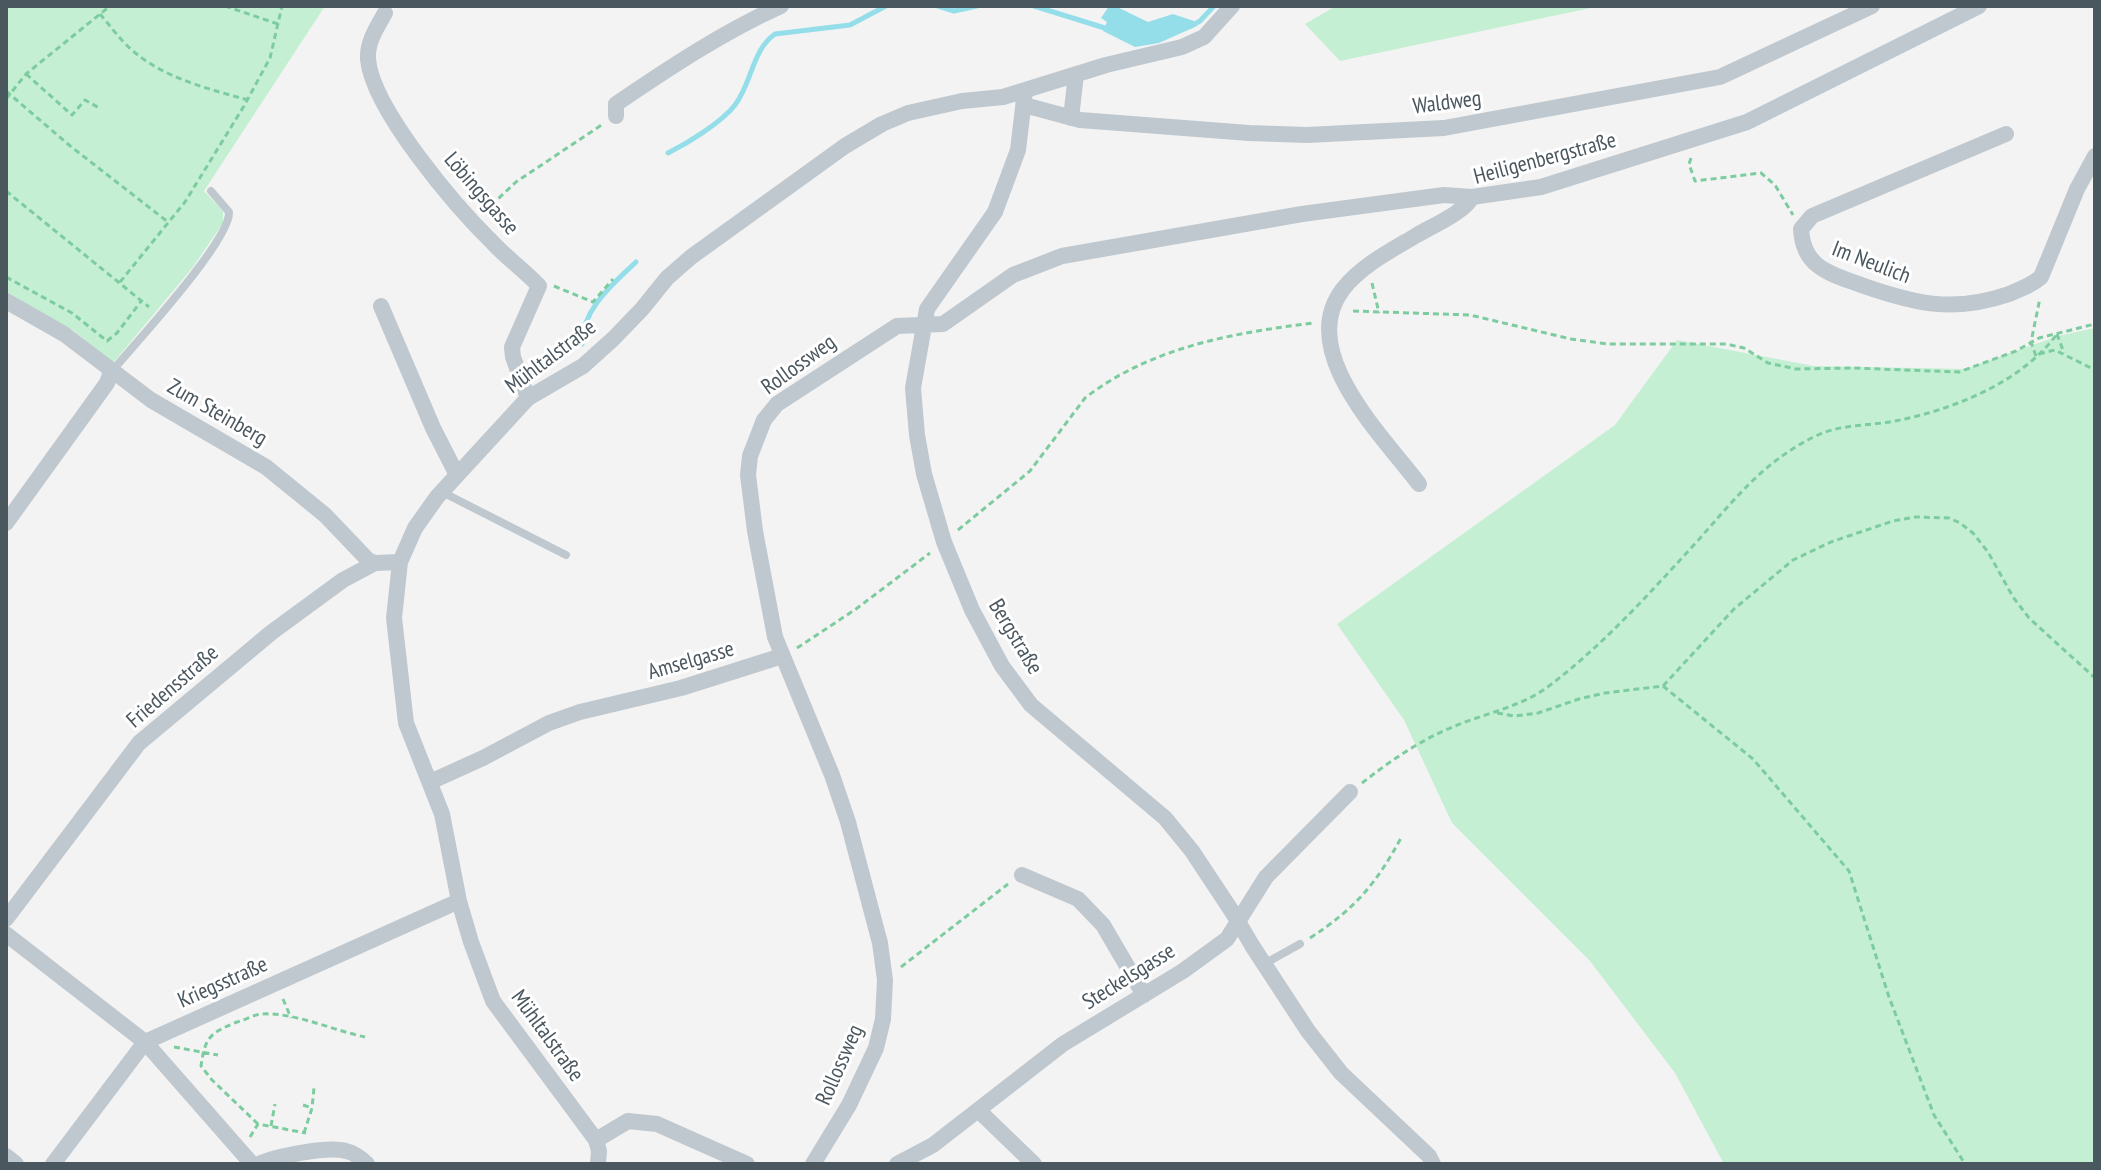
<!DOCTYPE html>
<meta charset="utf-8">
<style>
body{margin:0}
#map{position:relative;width:2101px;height:1170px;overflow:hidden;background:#f4f3f3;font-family:"PT Sans Narrow",sans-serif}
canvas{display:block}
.frame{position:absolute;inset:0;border:8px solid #4b575f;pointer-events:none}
</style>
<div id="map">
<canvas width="2101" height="1170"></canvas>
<div class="frame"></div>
</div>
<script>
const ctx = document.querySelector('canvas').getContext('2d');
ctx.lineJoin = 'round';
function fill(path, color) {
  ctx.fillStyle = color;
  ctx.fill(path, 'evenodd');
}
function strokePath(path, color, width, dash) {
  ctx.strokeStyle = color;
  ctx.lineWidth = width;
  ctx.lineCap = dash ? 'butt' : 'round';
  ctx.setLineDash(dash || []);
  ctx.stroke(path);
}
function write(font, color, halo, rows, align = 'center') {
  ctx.font = font + ' "PT Sans Narrow",sans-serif';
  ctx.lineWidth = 6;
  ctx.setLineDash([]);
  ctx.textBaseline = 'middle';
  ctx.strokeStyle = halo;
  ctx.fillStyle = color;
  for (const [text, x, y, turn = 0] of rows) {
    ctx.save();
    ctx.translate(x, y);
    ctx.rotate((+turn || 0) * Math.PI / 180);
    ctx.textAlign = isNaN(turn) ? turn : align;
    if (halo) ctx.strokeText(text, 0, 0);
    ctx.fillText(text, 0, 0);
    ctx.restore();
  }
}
const green = new Path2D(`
 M 6,6 L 325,6 L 204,191 L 223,211 L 223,223 L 193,267 L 113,363 L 74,331 L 6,294 Z
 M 1336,6 L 1600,6 L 1340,61 L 1305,24 Z
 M 2095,328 L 2095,1164 L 1724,1164 L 1675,1073 L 1590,961 L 1452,823 L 1404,720 L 1337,624 L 1615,425 L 1677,340 L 1814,366 L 1965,369 L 2058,336 Z`);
const water = new Path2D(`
 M 1109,6 L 1115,6 L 1148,22 L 1173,14 L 1194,21 L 1197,26 L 1159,43 L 1135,47 L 1103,31 L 1107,22 L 1101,18 Z`);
const stream = new Path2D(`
 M 938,6 L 954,11 L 977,6
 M 1034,6 L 1108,29
 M 1191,26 L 1200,21 L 1214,6
 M 668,153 C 688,143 722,122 735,105 C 752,83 752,50 775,34 L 850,25 L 886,6
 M 582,344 C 582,309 613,284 636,262`);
const path = new Path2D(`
 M 225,6 L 278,24
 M 100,14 C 112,28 123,44 138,55 C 168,79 212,90 248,100
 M 26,74 L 72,115 L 85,100 L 101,109
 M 6,91 L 69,145 L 168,222
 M 6,99 L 26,74 L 110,6
 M 1691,158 L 1689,164 L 1695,181 L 1761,173 L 1775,185 L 1793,215
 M 6,191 L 149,307
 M 484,212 L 516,182 L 603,124
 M 6,277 L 72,313 L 107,341 L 117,333 L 142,300
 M 120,282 L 185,202 L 244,106 L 270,58 L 282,6
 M 1372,283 L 1379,313
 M 554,286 L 593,302 L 613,279
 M 1353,311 L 1470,315 L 1571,339 L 1608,344 L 1726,344 L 1744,348 L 1768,363 L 1796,369 L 1854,368 L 1959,372 L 2016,351 L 2039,338 L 2095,324
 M 2057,334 L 2064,353
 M 2039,354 L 2055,350 L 2095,370
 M 2036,356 L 2031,342 L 2040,298
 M 958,530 L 1030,471 L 1085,398 C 1151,347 1233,333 1313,323
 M 797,648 L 856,609 L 930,553
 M 1663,686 L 1753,759 L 1849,871 L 1889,997 L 1934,1115 L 1965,1164
 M 1497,713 L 1514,716 L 1538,713 L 1579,699 L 1605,693 L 1663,686 L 1734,609 L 1793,560 L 1831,542 L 1893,521 L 1916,517 L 1949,518 L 1960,523 L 1973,533 L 1988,552 L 2013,597 L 2029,618 L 2095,678
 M 1362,783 C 1390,761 1422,739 1455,726 C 1486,713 1521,707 1549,686 C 1602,646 1648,595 1692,547 C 1732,503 1762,461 1818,435 C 1842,424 1869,426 1895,421 C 1952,410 2021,383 2057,334
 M 1310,938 C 1355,909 1377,883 1402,836
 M 901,967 L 1008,884
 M 283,999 L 291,1018
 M 174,1047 L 218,1055
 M 303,1105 L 312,1108
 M 258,1124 L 212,1080 L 201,1066 C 205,1037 210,1033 237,1022 C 245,1020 253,1015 261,1014 C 294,1012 332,1030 365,1037
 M 271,1126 L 275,1104
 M 304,1133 L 312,1108 L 314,1088
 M 250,1137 L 258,1124 L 306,1133`);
const service = new Path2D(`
 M 112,371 C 134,345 231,240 229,212 L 211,191
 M 442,492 L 566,555
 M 1264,964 L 1300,944`);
const minor = new Path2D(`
 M 385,13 C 377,27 367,42 368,59 C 372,109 457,208 494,244 C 508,259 525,271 539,286 L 512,347 L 513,357 L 528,398
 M 1025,91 L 1018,150 L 995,212 L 927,309 L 913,388 L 917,435 L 924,474 L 944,542 L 972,610 L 1002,666 L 1031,705 L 1165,818 L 1192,851 L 1233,913
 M 1024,105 L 1080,120 L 1249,133 L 1307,135 L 1444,128 L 1720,77 L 1872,6
 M 616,116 L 616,104 C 669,68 723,32 781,6
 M 1071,118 L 1076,74
 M 2006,134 L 1812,216 L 1801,229 C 1803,269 1832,274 1864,286 C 1916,304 1954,313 2009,294 C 2021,289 2032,285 2041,277 L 2077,189 L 2095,156
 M 6,301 L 64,334 L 151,400 L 266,467 L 325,515 L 368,560 L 375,563 L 400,562
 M 381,306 L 433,428 L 457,475
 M 1419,484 C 1383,436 1295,351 1343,289 C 1362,265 1392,250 1417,235 C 1432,226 1465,212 1472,197
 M 6,523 L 107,383 L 111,372
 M 430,782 L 483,758 L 549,723 L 580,712 L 681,688 L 782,656
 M 1022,875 L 1078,899 L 1103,925 L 1144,995
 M 6,919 L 139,743 L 272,632 L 343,580 L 375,563
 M 6,934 L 145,1042 L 252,1164
 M 1253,947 L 1308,1031 L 1341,1073 L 1429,1156 L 1433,1164
 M 978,1110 L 1034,1164
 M 596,1140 L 628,1121 L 657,1124 L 747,1164
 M 6,1156 L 16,1164
 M 53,1164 L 145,1042 L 459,901
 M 259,1164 C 276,1156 328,1146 346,1151 C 355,1153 361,1158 367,1164
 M 598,1164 L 599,1151 L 596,1140 L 493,1001 L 471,942 L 459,901 L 442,814 L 406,723 L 394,618 L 400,562 L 415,528 L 437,497 L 528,398 L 583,366 L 613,339 L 642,309 L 667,278 L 691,257 L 845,146 L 882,124 L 908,113 L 962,101 L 1003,97 L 1106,65 L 1182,47 L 1204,37 L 1232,6
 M 813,1164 L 849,1105 L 876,1048 L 883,1019 L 885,980 L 880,943 L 848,822 L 832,775 L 775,637 L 755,531 L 748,475 L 750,456 L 764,420 L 777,404 L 897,326 L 943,324 L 1013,275 L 1062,256 L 1302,214 L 1444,195 L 1472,197 L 1541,187 L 1747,122 L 1979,6
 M 897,1164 L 933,1145 L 1063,1044 L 1183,971 L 1227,939 L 1266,877 L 1350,792`);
const minorBridge = new Path2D(`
 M 1233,913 L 1253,947`);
const streetNames = [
 ["Waldweg",1447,103,-7],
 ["Heiligenbergstraße",1545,159,-15],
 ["Löbingsgasse",481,194,49],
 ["Im Neulich",1871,263,21],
 ["Mühltalstraße",551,357,-37],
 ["Rollossweg",799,365,-36],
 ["Zum Steinberg",217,413,30],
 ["Bergstraße",1015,637,59],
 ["Amselgasse",691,661,-16],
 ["Friedensstraße",173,687,-41],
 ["Steckelsgasse",1129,977,-32],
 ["Kriegsstraße",223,983,-24],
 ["Mühltalstraße",547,1036,54],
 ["Rollossweg",840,1065,-66]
];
fill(green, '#c4efd2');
fill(water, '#94deea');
strokePath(stream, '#94deea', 5);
strokePath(path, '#7dcc9f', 3, [6, 4]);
strokePath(service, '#bfc8ce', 8);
strokePath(minor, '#bfc8ce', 16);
strokePath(minorBridge, '#bfc8ce', 16);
write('22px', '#4b575f', '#fff', streetNames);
</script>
